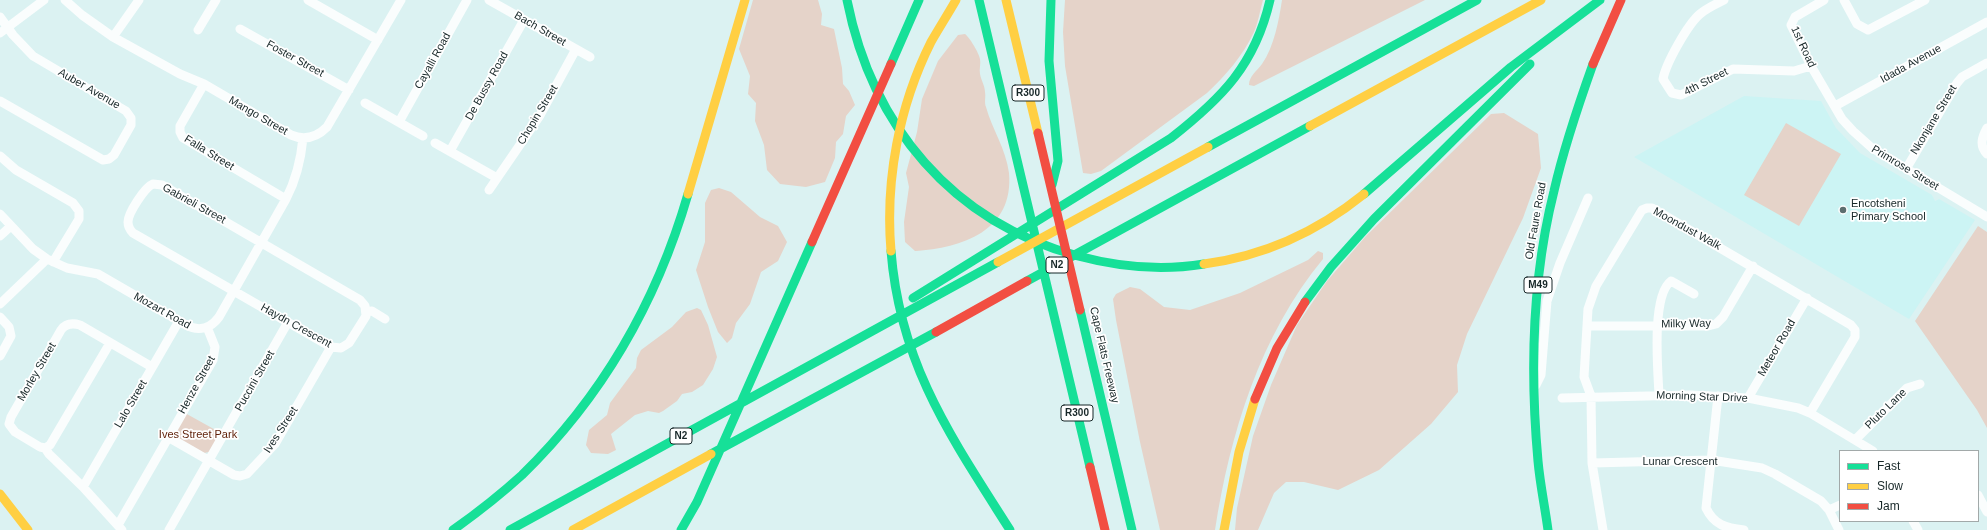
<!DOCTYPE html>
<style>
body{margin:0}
#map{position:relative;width:1987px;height:530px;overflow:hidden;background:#dbf2f2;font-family:Arial,sans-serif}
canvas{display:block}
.legend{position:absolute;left:1839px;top:450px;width:140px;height:72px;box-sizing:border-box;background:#fff;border:1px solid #a2a9a9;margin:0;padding:5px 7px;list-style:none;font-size:12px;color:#172728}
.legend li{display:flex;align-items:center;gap:8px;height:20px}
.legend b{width:20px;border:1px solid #a2a9a9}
</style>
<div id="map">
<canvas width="1987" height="530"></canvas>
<ul class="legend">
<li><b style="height:5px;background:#16e098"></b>Fast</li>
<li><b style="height:5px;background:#ffcf43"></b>Slow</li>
<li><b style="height:5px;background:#f24e42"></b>Jam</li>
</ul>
</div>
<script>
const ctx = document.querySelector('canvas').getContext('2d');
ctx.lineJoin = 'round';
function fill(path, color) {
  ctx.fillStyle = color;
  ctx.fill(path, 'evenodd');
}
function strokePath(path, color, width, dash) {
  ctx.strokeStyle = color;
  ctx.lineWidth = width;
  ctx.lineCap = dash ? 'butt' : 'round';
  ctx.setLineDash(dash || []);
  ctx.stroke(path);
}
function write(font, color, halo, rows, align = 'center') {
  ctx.font = font + ' Arial,sans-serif';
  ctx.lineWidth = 3.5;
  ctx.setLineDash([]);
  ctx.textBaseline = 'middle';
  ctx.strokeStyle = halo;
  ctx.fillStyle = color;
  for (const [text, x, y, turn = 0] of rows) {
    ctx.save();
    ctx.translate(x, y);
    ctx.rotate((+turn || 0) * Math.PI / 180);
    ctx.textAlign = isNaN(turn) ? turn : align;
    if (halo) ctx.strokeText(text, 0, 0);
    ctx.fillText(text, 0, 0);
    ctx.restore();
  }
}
const built = new Path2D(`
 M 1744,96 L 1821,101 L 1836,128 L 1860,153 L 1932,195 L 1935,201 L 1939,199 L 1975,220 L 1909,319 L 1634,157 Z`);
const green = new Path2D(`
 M 753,0 L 818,0 L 822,14 L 821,25 L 834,29 L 842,68 L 843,84 L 849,91 L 855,105 L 846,116 L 843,134 L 836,142 L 835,158 L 825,182 L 806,187 L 780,184 L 767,170 L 764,145 L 755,121 L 756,103 L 748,94 L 750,76 L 739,49 Z
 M 1065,0 L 1263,0 C 1260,11 1258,23 1254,32 C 1243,56 1225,76 1207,93 L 1101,171 L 1091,174 L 1083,173 L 1065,66 L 1063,32 Z
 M 1282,0 L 1425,0 L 1254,86 L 1249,85 C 1249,76 1257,71 1262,64 C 1274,47 1279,20 1282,0 Z
 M 965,34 C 970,38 979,53 980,59 C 981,64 979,69 980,74 C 981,80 985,86 985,92 C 986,97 984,102 986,107 C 992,129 1006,149 1009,173 C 1014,231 962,248 915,251 L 905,242 L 904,222 L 909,187 L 906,173 L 917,132 L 922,99 L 938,61 L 958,35 Z
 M 1504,113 L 1538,134 L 1541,168 L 1523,218 L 1467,334 L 1457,365 L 1458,392 L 1431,424 L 1379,470 L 1338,490 L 1304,482 L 1286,482 L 1274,493 L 1258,530 L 1235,530 L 1237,508 L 1253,436 L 1271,385 L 1297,325 L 1327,281 L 1366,236 L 1491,114 Z
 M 1786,123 L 1841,154 L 1799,226 L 1744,195 Z
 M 719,188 L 731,192 L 760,217 L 778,226 L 787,242 L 778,261 L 761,272 L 750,304 L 736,323 L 732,338 L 727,343 L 718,332 L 708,307 L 696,270 L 705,242 L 705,203 L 711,190 Z
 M 1978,226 L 1987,232 L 1987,428 L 1977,410 L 1915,321 Z
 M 1318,251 L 1323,253 L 1323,259 C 1260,335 1230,434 1215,530 L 1160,530 L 1140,442 L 1116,320 L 1113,299 L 1116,294 L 1130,287 L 1140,289 L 1164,307 L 1190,310 L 1240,293 L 1308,260 Z
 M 697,308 L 701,310 L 708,325 L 717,357 L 713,369 L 703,385 L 692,392 L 682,394 L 677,401 L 663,411 L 659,413 L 648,411 L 635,415 L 611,434 L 616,450 L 608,454 L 591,453 L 586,445 L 589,430 L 607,415 L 610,403 L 636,368 L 637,358 L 641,350 L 672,327 L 686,312 Z
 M 185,413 L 221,433 L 209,452 L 204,453 L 177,438 L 175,433 Z`);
const street = new Path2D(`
 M 65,0 L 82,15 L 113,37 L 180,74 L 204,84 L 291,135 C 305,141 317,137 327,127 L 401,0
 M 308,0 L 378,40
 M 489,0 L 590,57
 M 1724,0 C 1716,4 1707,8 1700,14 C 1688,24 1666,63 1663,79 L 1672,93 L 1681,95 L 1733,69 L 1794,71 L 1811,66
 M 1824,0 L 1795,17 L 1791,25 L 1811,66 L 1842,119 L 1853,131 L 1872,148 L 1987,217
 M 1844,0 L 1857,24 L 1868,30 L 1925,0
 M 0,17 L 13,35 L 33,56 L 126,111 L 131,118 L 131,125 L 114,155 L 109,159 L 103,160 L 0,101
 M 240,29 L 349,90
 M 198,30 L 216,0
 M 0,33 L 44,0
 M 113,37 L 139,0
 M 204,84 L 180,126 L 180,132 L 183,138 L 286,199
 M 365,103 L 423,136
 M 1835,106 L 1987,22
 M 399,122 L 467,0
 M 1987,128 C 1982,137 1979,146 1987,154
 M 435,143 L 497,178
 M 450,151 L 524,20
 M 0,156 L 16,170 L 73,203 L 79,211 L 79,219 L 53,262
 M 1906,169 L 1957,83 L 1962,77 L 1987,63
 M 153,184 L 162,185 L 360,300 L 365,306 L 366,316 L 349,343 L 341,348 L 331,347 L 133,233 C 130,230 128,227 128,222 C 128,213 145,187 153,184 Z
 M 489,190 L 539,117 L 576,49
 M 0,214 L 33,249 L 47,259 L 67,268 L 98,274 L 186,325 C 199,332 211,328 219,317 L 286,199 C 296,180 301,159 303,138
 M 0,236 L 11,226
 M 0,304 L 47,259
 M 366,312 L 372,311 L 385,319
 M 0,317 L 9,327 L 11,336 L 0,356
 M 1587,326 L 1708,326 L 1716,324 L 1723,317 L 1753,266
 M 110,343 L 50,445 L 45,448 L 40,447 L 15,432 L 9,424 L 11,417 L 61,330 C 66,323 73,323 80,325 L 152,367
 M 1536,385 L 1541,375 L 1547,301 L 1560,263 L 1588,198
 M 1659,395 C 1658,371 1651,296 1671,281 L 1694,294
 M 1718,396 L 1706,508 C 1714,525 1726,528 1744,530
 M 1562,398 L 1691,395 L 1748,398 L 1798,408 L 1810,413 L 1873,451
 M 1748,398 L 1807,298
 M 168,437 L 234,475 L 240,476 L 247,474 L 275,444 L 331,347
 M 1856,439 L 1907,388 L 1920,384
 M 45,448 L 49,454 L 83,487
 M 1592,463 L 1711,460 L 1762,468 L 1775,474 L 1821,501 L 1829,510 L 1839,530
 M 1978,495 L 1987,512
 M 1829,510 L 1840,505
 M 1913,521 L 1918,530
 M 118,525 L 213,360 L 215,347 L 207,327
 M 122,530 L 83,487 L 179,321
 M 169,530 L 288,322
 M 1603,530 L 1592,463 L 1591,396 L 1584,377 L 1588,309 L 1596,286 L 1642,210 L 1647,208 L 1652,208 L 1851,325 L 1855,330 L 1855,337 L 1810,413`);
const fast = new Path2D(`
 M 847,0 C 872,126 952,222 1078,256 C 1119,267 1162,271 1204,264
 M 979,0 L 1090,467
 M 1051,0 L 1049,61 L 1058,161 L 1052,185
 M 891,64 L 919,0
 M 1208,147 L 1477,0
 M 1364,194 L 1511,67 L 1600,0
 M 891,251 C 900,365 951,437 1010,530
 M 1027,281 L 1310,126
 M 913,298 L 1171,138 C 1222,98 1255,65 1270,0
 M 1305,302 L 1331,267 L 1374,219 L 1530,64
 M 1080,310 L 1132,530
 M 711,454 L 936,332
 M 453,530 C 477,513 500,495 522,475 C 602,397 657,301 688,194
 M 510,530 L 998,262
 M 681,530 L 697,502 L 812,242
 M 1548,530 C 1545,507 1540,484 1538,461 C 1530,372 1532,278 1554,191 C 1564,147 1578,106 1593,64`);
const slow = new Path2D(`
 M 1006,0 L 1038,133
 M 1310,126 L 1541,0
 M 688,194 L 745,0
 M 891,251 C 885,180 899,106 931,42 C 939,28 948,14 956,0
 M 998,262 L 1208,147
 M 1204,264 C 1264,256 1317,232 1364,194
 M 0,494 L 28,530
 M 573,530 L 711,454
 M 1224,530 L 1239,452 L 1255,399`);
const jam = new Path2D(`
 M 1593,64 L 1621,0
 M 1038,133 L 1080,310
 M 812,242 L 891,64
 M 936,332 L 1027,281
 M 1255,399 L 1277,348 L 1305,302
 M 1090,467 L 1105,530`);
const markers = [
 [1843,210,4,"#5c6e6f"]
];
const shields = [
 [1028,93,32],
 [1057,265,22],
 [1538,285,28],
 [1077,413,32],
 [681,436,22]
];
const shieldNames = [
 ["R300",1028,93],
 ["N2",1057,265],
 ["M49",1538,285],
 ["R300",1077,413],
 ["N2",681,436]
];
const streetNames = [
 ["Bach Street",540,29,30],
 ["1st Road",1803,47,65],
 ["Foster Street",295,59,29],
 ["Cayalli Road",433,61,-61],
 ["Idada Avenue",1911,64,-29],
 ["4th Street",1706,82,-27],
 ["De Bussy Road",487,86,-61],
 ["Auber Avenue",89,89,30],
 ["Chopin Street",538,115,-59],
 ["Mango Street",258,116,30],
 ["Nkonjane Street",1934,120,-59],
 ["Falla Street",209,153,32],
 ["Primrose Street",1905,168,31],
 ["Gabrieli Street",194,204,29],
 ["Old Faure Road",1536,221,-80],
 ["Moondust Walk",1687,229,29],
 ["Mozart Road",162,311,29],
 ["Milky Way",1686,324,-1],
 ["Haydn Crescent",296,326,29],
 ["Meteor Road",1777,348,-60],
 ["Cape Flats Freeway",1104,355,77],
 ["Morley Street",37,372,-60],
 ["Puccini Street",255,381,-60],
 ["Henze Street",197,385,-61],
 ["Morning Star Drive",1702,397,2],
 ["Lalo Street",131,404,-60],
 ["Pluto Lane",1886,409,-44],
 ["Ives Street",281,430,-57],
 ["Lunar Crescent",1680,462]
];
const poiNames = [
 ["Encotsheni",1851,204],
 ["Primary School",1851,217]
];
const parkNames = [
 ["Ives Street Park",198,435]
];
fill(built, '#ccf4f4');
fill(green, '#e5d3c9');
strokePath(street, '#fafdfd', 9);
strokePath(fast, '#16e098', 9);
strokePath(slow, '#ffcf43', 9);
strokePath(jam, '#f24e42', 9);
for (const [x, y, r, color] of markers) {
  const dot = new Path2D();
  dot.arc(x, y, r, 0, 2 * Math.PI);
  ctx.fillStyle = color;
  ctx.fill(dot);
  strokePath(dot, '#fff', 1.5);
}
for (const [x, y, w] of shields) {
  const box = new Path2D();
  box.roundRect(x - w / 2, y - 8, w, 16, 3);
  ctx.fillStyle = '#fff';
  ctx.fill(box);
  strokePath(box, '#172728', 1);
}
write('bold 10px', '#172728', null, shieldNames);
write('11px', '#172728', '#fff', streetNames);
write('11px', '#172728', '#fff', poiNames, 'left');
write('11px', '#5e1f07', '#fff', parkNames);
</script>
